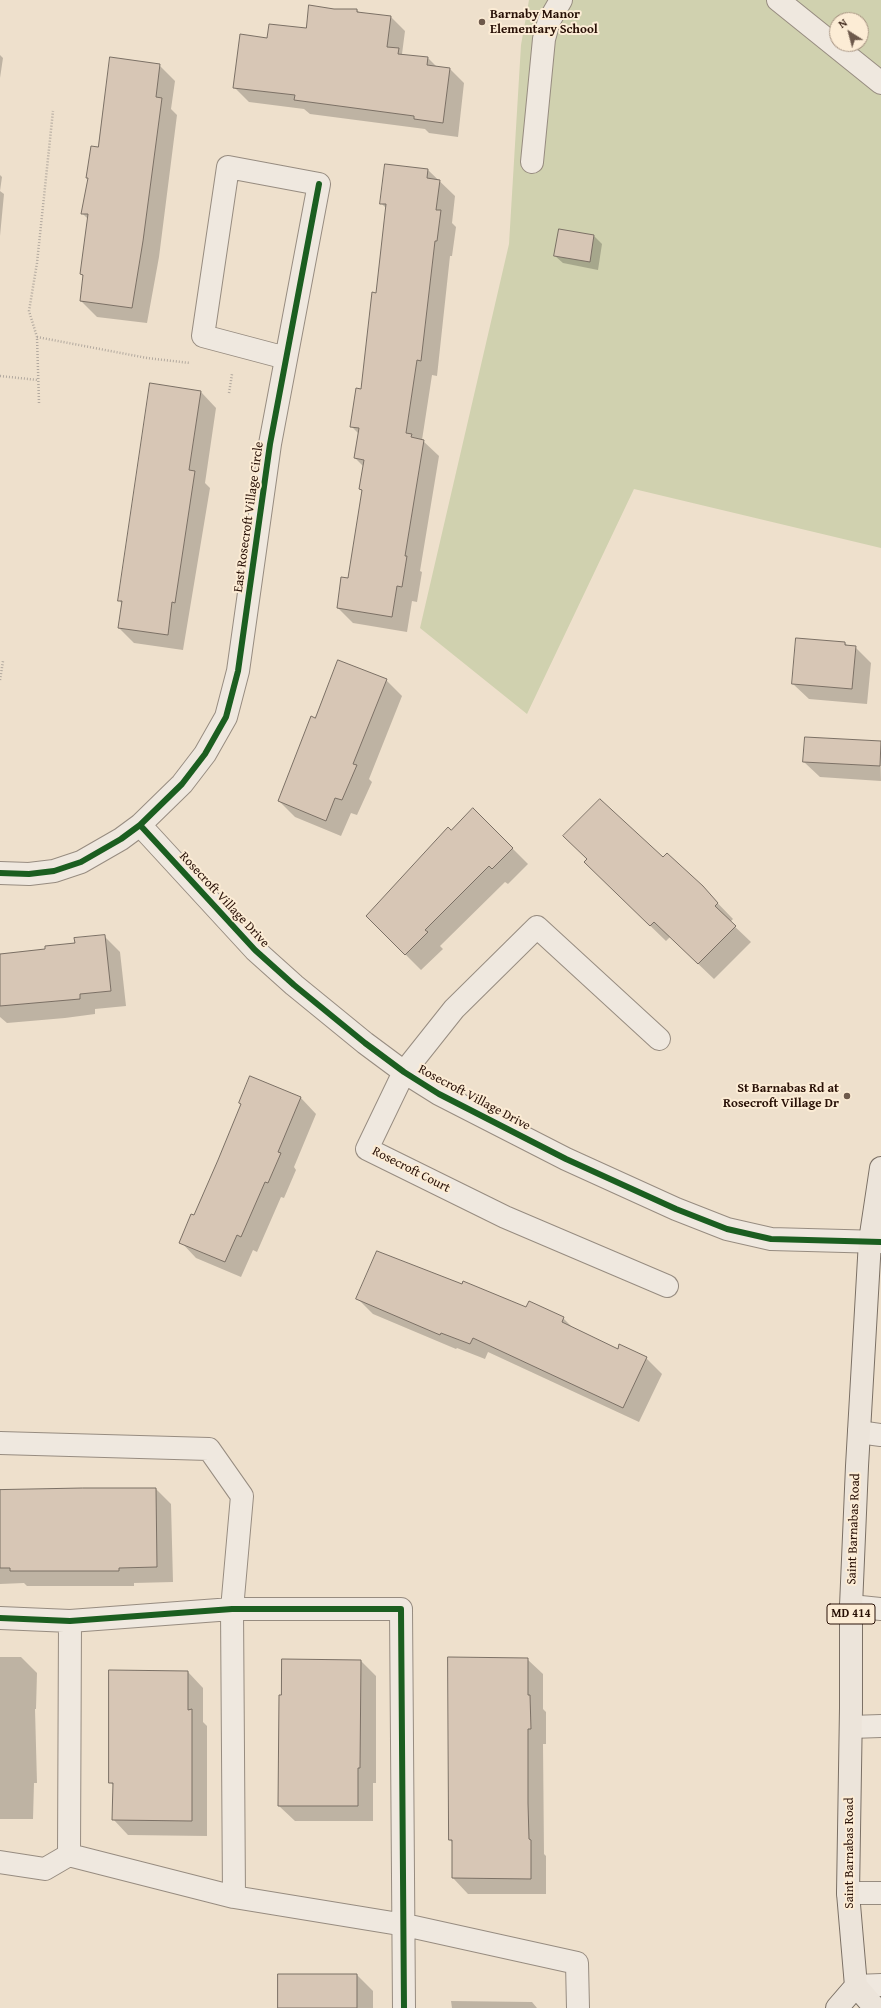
<!DOCTYPE html>
<style>
body{margin:0}
#map{position:relative;width:881px;height:2008px;overflow:hidden;background:#eee0cc;font-family:"Gentium Book Plus",serif}
canvas{display:block}
.north{position:absolute;left:829px;top:12px;width:40px;height:40px;box-sizing:border-box;background:#fcecd5;border:1px solid #a79482;border-radius:50%;rotate:324deg;font-size:11px;font-weight:700;line-height:16px;text-align:center;color:#281006}
.north::after{content:'';display:block;margin:auto;width:14px;height:18px;background:#6d594b;clip-path:polygon(50% 0,100% 100%,50% 72%,0 100%)}
</style>
<div id="map">
<canvas width="881" height="2008"></canvas>
<div class="north">N</div>
</div>
<script>
const ctx = document.querySelector('canvas').getContext('2d');
ctx.lineJoin = 'round';
function fill(path, color) {
  ctx.fillStyle = color;
  ctx.fill(path, 'evenodd');
}
function strokePath(path, color, width, dash) {
  ctx.strokeStyle = color;
  ctx.lineWidth = width;
  ctx.lineCap = dash ? 'butt' : 'round';
  ctx.setLineDash(dash || []);
  ctx.stroke(path);
}
function write(font, color, halo, rows, align = 'center') {
  ctx.font = font + ' "Gentium Book Plus",serif';
  ctx.lineWidth = 4;
  ctx.setLineDash([]);
  ctx.textBaseline = 'middle';
  ctx.strokeStyle = halo;
  ctx.fillStyle = color;
  for (const [text, x, y, turn = 0] of rows) {
    ctx.save();
    ctx.translate(x, y);
    ctx.rotate((+turn || 0) * Math.PI / 180);
    ctx.textAlign = isNaN(turn) ? turn : align;
    if (halo) ctx.strokeText(text, 0, 0);
    ctx.fillText(text, 0, 0);
    ctx.restore();
  }
}
const green = new Path2D(`
 M 529,0 L 881,0 L 881,548 L 634,489 L 527,714 L 420,628 L 509,244 L 521,45 ZM 837,20 L 861,20 L 861,44 L 837,44 Z`);
const shadow = new Path2D(`
 M 334,10 L 357,10 L 360,13 L 391,17 L 405,31 L 402,54 L 405,56 L 428,58 L 437,67 L 450,69 L 464,83 L 458,137 L 429,133 L 425,129 L 310,114 L 304,109 L 249,102 L 234,87 L 268,39 L 306,29 Z
 M 0,55 L 3,58 L 0,78 Z
 M 159,65 L 175,81 L 171,109 L 177,115 L 159,257 L 147,323 L 97,317 L 81,301 L 84,277 L 81,274 L 88,219 L 82,213 L 89,180 L 87,177 L 99,148 Z
 M 428,170 L 455,196 L 452,223 L 456,227 L 452,256 L 450,256 L 437,376 L 432,375 L 422,440 L 439,456 L 420,571 L 422,572 L 417,602 L 412,601 L 407,632 L 353,623 L 338,608 L 349,579 L 363,492 L 360,489 L 363,466 L 355,458 L 359,434 L 351,426 L 362,390 L 377,294 L 386,208 L 381,203 Z
 M 0,175 L 2,177 L 0,191 L 4,194 L 0,236 Z
 M 560,231 L 594,236 L 602,244 L 598,270 L 563,263 L 555,256 Z
 M 151,385 L 201,392 L 216,408 L 205,483 L 210,488 L 183,650 L 134,643 L 119,628 L 122,604 L 119,600 Z
 M 845,643 L 848,646 L 855,647 L 871,663 L 867,704 L 809,699 L 793,684 Z
 M 386,680 L 402,696 L 369,779 L 372,782 L 357,815 L 351,813 L 341,836 L 295,817 L 279,801 L 316,719 Z
 M 880,742 L 881,781 L 820,777 L 804,762 Z
 M 473,809 L 528,864 L 508,884 L 505,882 L 440,946 L 443,949 L 421,970 L 367,916 Z
 M 663,858 L 702,887 L 733,919 L 730,922 L 751,942 L 714,979 L 670,937 L 666,941 L 601,878 Z
 M 104,936 L 120,952 L 126,1006 L 95,1009 L 95,1014 L 65,1018 L 7,1023 L 0,1017 L 0,954 L 46,949 Z
 M 251,1077 L 301,1098 L 316,1114 L 294,1167 L 296,1170 L 284,1198 L 281,1197 L 257,1252 L 253,1250 L 241,1277 L 196,1258 L 181,1242 L 194,1217 L 242,1105 L 240,1103 Z
 M 463,1285 L 527,1308 L 563,1318 L 574,1329 L 618,1350 L 646,1358 L 662,1374 L 639,1422 L 488,1352 L 485,1359 L 457,1348 L 456,1349 L 373,1314 L 358,1299 Z
 M 156,1489 L 171,1504 L 173,1582 L 134,1583 L 134,1586 L 27,1586 L 24,1583 L 0,1584 L 0,1490 Z
 M 0,1657 L 21,1657 L 37,1673 L 36,1709 L 35,1709 L 37,1783 L 34,1783 L 33,1819 L 0,1819 Z
 M 527,1659 L 543,1674 L 543,1709 L 546,1712 L 546,1744 L 543,1744 L 544,1854 L 546,1856 L 546,1894 L 468,1894 L 453,1878 L 453,1843 L 450,1840 Z
 M 361,1661 L 376,1676 L 376,1783 L 373,1783 L 373,1821 L 295,1821 L 279,1806 Z
 M 188,1672 L 203,1688 L 203,1722 L 207,1726 L 207,1836 L 128,1835 L 113,1819 L 114,1786 L 110,1782 Z
 M 357,1975 L 373,1991 L 373,2008 L 280,2008 Z
 M 451,2001 L 532,2002 L 537,2008 L 452,2008 Z`);
const building = new Path2D(`
 M 309,5 L 334,9 L 357,9 L 357,12 L 391,16 L 387,47 L 399,48 L 398,54 L 428,57 L 427,65 L 450,68 L 443,123 L 414,119 L 414,116 L 294,100 L 295,95 L 233,88 L 240,34 L 267,38 L 269,24 L 306,28 Z
 M 110,57 L 160,64 L 156,97 L 162,98 L 143,241 L 132,308 L 80,301 L 83,275 L 80,274 L 88,214 L 81,214 L 88,178 L 86,178 L 91,146 L 98,147 Z
 M 385,164 L 428,169 L 427,178 L 440,180 L 436,210 L 441,210 L 437,241 L 435,241 L 421,361 L 417,360 L 406,433 L 412,434 L 411,437 L 424,440 L 405,556 L 407,556 L 402,587 L 397,586 L 392,617 L 337,608 L 341,577 L 348,578 L 362,490 L 359,489 L 364,460 L 354,458 L 359,428 L 350,427 L 356,388 L 361,389 L 372,292 L 376,293 L 386,204 L 380,204 Z
 M 559,229 L 594,235 L 590,262 L 554,256 Z
 M 150,383 L 201,391 L 189,470 L 195,471 L 175,603 L 172,602 L 168,635 L 118,628 L 122,601 L 118,601 Z
 M 796,638 L 845,642 L 845,645 L 856,646 L 852,689 L 792,684 Z
 M 338,660 L 387,679 L 353,764 L 357,765 L 342,800 L 335,798 L 326,821 L 278,801 L 311,716 L 315,718 Z
 M 805,737 L 881,741 L 880,766 L 803,762 Z
 M 600,799 L 663,857 L 667,853 L 703,886 L 718,903 L 715,906 L 736,926 L 698,964 L 654,922 L 650,926 L 584,862 L 587,859 L 563,836 Z
 M 473,808 L 513,848 L 492,869 L 489,866 L 425,930 L 428,932 L 405,955 L 366,916 L 448,827 L 451,830 Z
 M 105,935 L 111,991 L 80,994 L 80,999 L 0,1006 L 0,954 L 45,949 L 45,946 L 75,943 L 74,938 Z
 M 250,1076 L 301,1097 L 278,1152 L 281,1153 L 268,1183 L 265,1182 L 241,1237 L 237,1235 L 225,1262 L 179,1243 L 191,1214 L 194,1215 L 218,1160 L 241,1104 L 239,1103 Z
 M 377,1251 L 462,1284 L 463,1281 L 526,1307 L 529,1301 L 564,1317 L 562,1322 L 589,1335 L 618,1349 L 619,1344 L 647,1357 L 623,1408 L 473,1338 L 470,1344 L 441,1333 L 440,1335 L 356,1299 Z
 M 83,1488 L 156,1488 L 157,1567 L 119,1568 L 119,1571 L 10,1571 L 10,1568 L 0,1568 L 0,1490 Z
 M 448,1657 L 528,1658 L 528,1695 L 530,1695 L 531,1729 L 528,1729 L 528,1803 L 529,1839 L 531,1840 L 531,1879 L 452,1878 L 452,1840 L 449,1840 Z
 M 282,1659 L 361,1660 L 360,1768 L 358,1768 L 358,1806 L 278,1806 L 279,1695 L 281,1695 Z
 M 109,1670 L 188,1671 L 188,1710 L 192,1709 L 192,1821 L 112,1820 L 113,1783 L 109,1783 Z
 M 278,1974 L 357,1974 L 357,2008 L 278,2008 Z`);
const path = new Path2D(`
 M 37,337 L 147,358 L 190,363
 M 0,376 L 38,380
 M 229,393 L 232,374
 M 39,403 L 37,337 L 29,311 L 37,263 L 53,111
 M 0,680 L 3,661`);
const minor = new Path2D(`
 M 778,0 L 881,83
 M 532,162 L 544,39 L 549,21 L 561,0
 M 140,825 L 255,950 L 294,985 L 365,1043 L 404,1072 L 439,1094 L 566,1159 L 676,1209 L 727,1229 L 771,1239 L 881,1242
 M 0,873 L 29,874 L 54,871 L 81,862 L 121,839 L 140,825 L 182,784 L 205,754 L 226,717 L 238,671 L 270,444 L 319,184 L 228,167 L 203,336 L 286,358
 M 659,1039 L 537,927 L 454,1009 L 404,1072 L 367,1149 L 505,1217 L 667,1286
 M 859,1432 L 881,1435
 M 0,1443 L 209,1449 L 242,1496 L 232,1609 L 234,1897
 M 851,1606 L 881,1609
 M 0,1618 L 70,1621 L 232,1609 L 401,1609 L 404,2008
 M 70,1621 L 69,1855 L 234,1897 L 405,1925 L 577,1963 L 578,2008
 M 851,1727 L 881,1726
 M 0,1862 L 45,1869 L 69,1855
 M 848,1893 L 881,1893
 M 856,1986 L 881,1985`);
const major = new Path2D(`
 M 837,2008 L 856,1986
 M 875,2008 L 856,1986 L 848,1893 L 851,1708 L 851,1606 L 857,1466 L 870,1241 L 881,1168`);
const cycleway = new Path2D(`
 M 140,825 L 255,950 L 294,985 L 365,1043 L 404,1072 L 439,1094 L 566,1159 L 676,1209 L 727,1229 L 771,1239 L 881,1242
 M 0,873 L 29,874 L 54,871 L 81,862 L 121,839 L 140,825 L 182,784 L 205,754 L 226,717 L 238,671 L 270,444 L 319,184
 M 0,1618 L 70,1621 L 232,1609 L 401,1609 L 404,2008`);
const markers = [
 [482,22,4,"#6d594b"],
 [847,1096,4,"#6d594b"]
];
const shields = [
 [851,1614,48]
];
const shieldNames = [
 ["MD 414",851,1614]
];
const poiNames = [
 ["Barnaby Manor",490,15],
 ["Elementary School",490,30],
 ["St Barnabas Rd at",839,1089,"right"],
 ["Rosecroft Village Dr",839,1104,"right"]
];
const streetNames = [
 ["East Rosecroft Village Circle",249,517,-82],
 ["Rosecroft Village Drive",224,900,47],
 ["Rosecroft Village Drive",474,1098,28],
 ["Rosecroft Court",411,1170,27],
 ["Saint Barnabas Road",854,1529,-88],
 ["Saint Barnabas Road",850,1853,-90]
];
fill(green, '#d0d1af');
fill(shadow, '#0003');
fill(building, '#d7c6b5');
strokePath(building, '#7b7065', 1);
strokePath(minor, '#978c80', 24);
strokePath(major, '#7b7065', 24);
strokePath(path, '#b2a99f', 2.5, [1, 2]);
strokePath(minor, '#efe8df', 22);
strokePath(major, '#ece4da', 22);
strokePath(cycleway, '#1b5e20', 6);
for (const [x, y, r, color] of markers) {
  const dot = new Path2D();
  dot.arc(x, y, r, 0, 2 * Math.PI);
  ctx.fillStyle = color;
  ctx.fill(dot);
  strokePath(dot, '#fcecd5', 1.5);
}
for (const [x, y, w] of shields) {
  const box = new Path2D();
  box.roundRect(x - w / 2, y - 10, w, 20, 3);
  ctx.fillStyle = '#fcecd5';
  ctx.fill(box);
  strokePath(box, '#281006', 1);
}
write('bold 12px', '#281006', null, shieldNames);
write('bold 13px', '#281006', '#fcecd5', poiNames, 'left');
write('13px', '#281006', '#fcecd5', streetNames);
</script>
